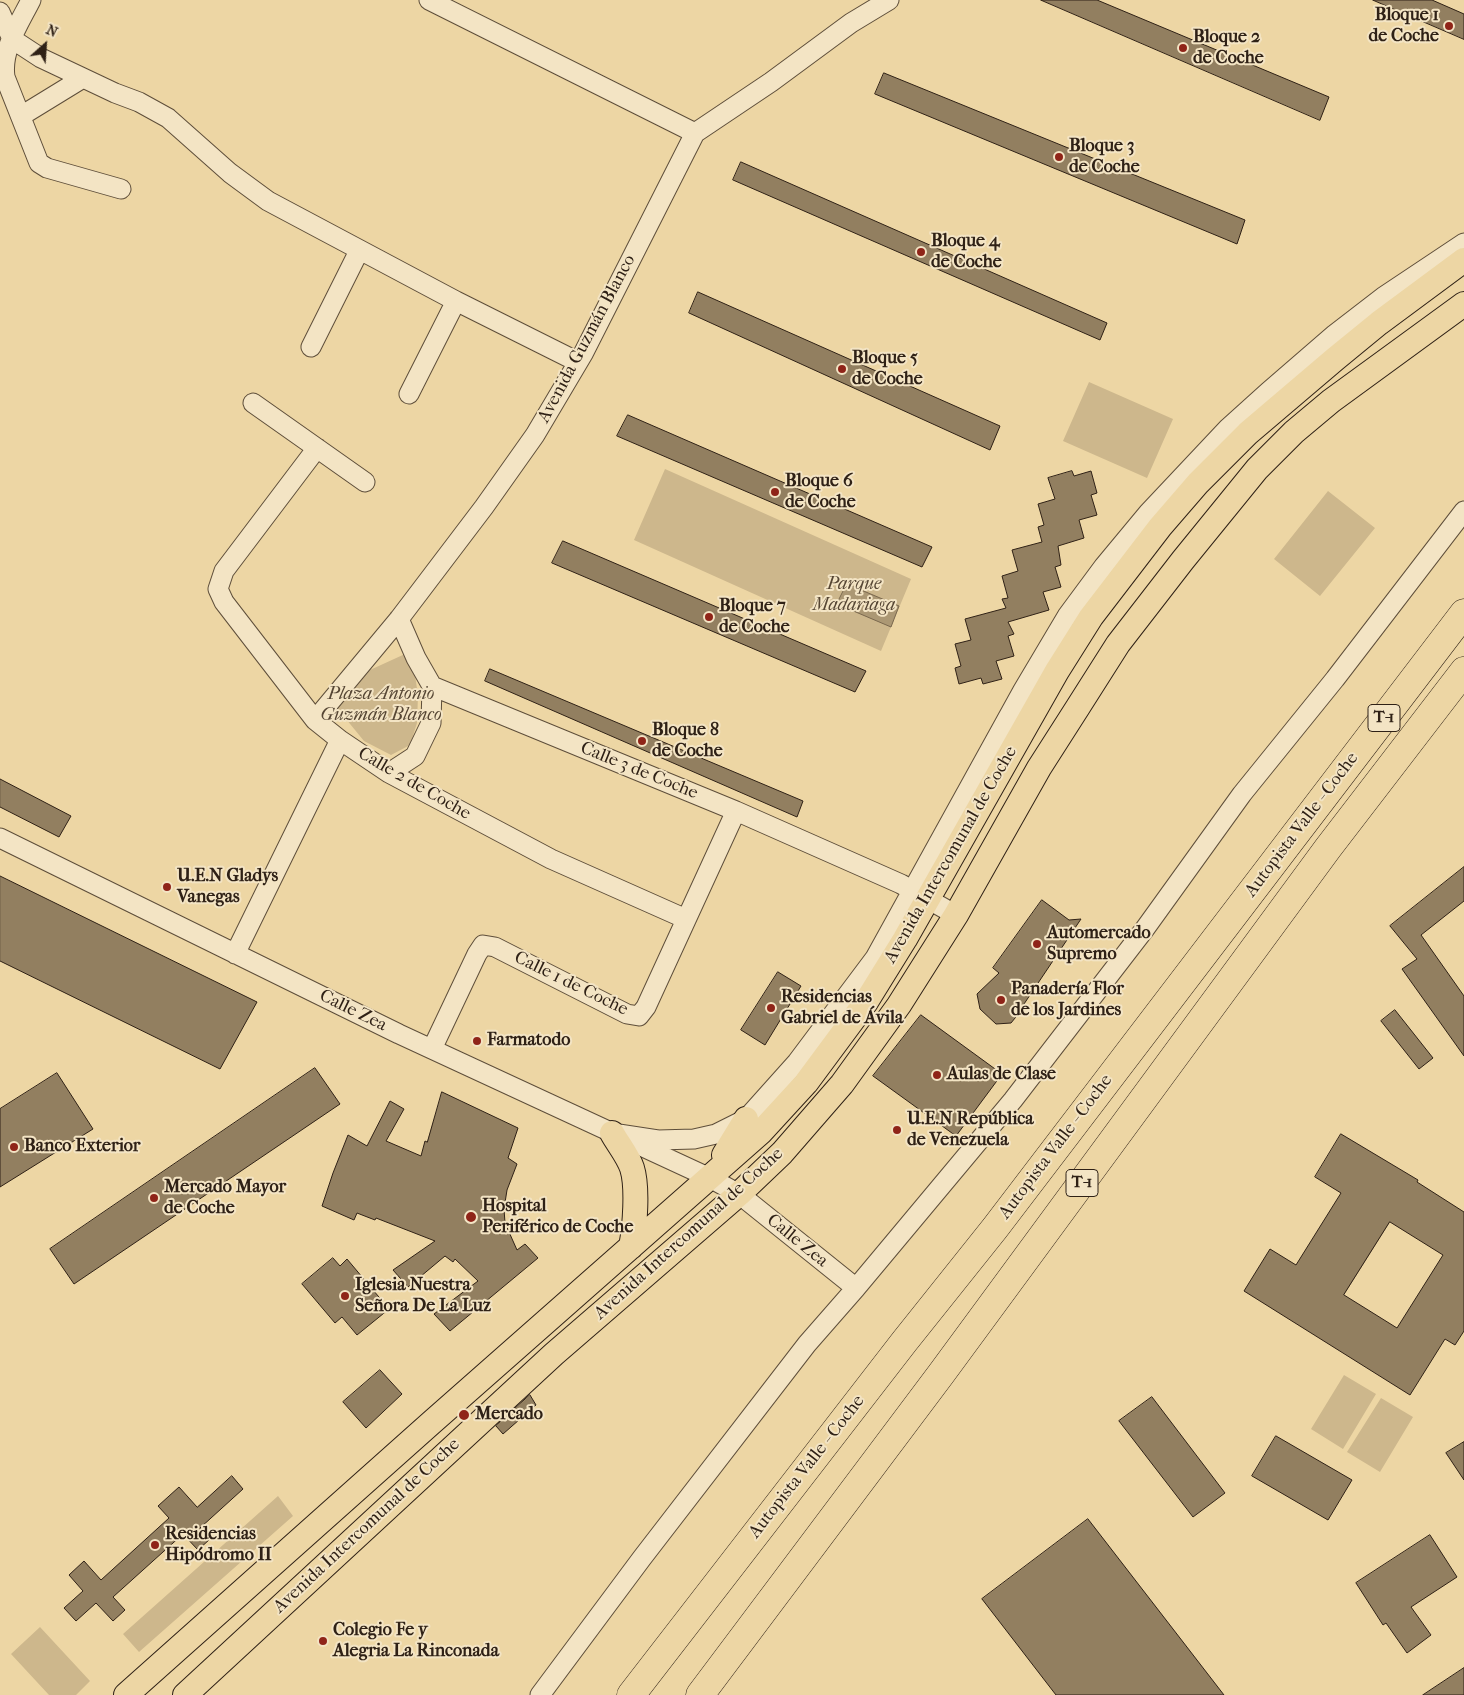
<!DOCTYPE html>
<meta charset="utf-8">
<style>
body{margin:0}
#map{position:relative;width:1464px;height:1695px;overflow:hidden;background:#edd6a4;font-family:"IM FELL French Canon",serif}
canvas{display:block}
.north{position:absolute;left:20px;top:20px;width:50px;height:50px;-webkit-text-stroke:4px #f3e4c4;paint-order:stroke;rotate:26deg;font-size:14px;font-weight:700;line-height:20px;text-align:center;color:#2f2116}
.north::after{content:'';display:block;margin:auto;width:18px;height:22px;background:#2f2116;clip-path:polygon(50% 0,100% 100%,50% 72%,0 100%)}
</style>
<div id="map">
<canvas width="1464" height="1695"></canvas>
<div class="north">N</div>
</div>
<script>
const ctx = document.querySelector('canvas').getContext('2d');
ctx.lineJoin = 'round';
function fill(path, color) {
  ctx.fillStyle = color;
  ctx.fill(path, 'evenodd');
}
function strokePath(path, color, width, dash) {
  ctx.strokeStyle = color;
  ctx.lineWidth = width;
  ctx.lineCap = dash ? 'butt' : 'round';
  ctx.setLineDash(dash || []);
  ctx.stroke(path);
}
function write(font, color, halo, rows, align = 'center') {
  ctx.font = font + ' "IM FELL French Canon",serif';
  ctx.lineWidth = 4;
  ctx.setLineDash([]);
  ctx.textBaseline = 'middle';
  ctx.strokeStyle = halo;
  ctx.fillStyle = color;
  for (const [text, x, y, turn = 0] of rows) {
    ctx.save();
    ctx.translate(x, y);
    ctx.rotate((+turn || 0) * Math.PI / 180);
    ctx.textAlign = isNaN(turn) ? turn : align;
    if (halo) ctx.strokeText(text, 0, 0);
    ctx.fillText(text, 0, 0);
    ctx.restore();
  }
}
const green = new Path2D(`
 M 1089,382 L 1173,419 L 1147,478 L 1063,441 Z
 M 665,469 L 911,579 L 881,651 L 634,540 Z
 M 1328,491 L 1375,528 L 1320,596 L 1274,559 Z
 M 405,654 L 413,662 L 418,695 L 417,723 L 410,745 L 391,755 L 364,741 L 337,708 L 359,675 Z
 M 1344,1375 L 1376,1394 L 1343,1449 L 1311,1429 Z
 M 1381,1398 L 1413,1417 L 1380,1472 L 1347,1452 Z
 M 278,1496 L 293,1516 L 139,1652 L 123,1634 Z
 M 40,1627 L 90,1681 L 76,1695 L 49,1695 L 11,1654 Z`);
const water = new Path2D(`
 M 847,584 L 899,606 L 891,627 L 837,604 Z`);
const building = new Path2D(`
 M 1041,0 L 1097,0 L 1329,97 L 1320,120 Z
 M 1373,0 L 1432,0 L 1464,14 L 1464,39 Z
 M 884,73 L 1245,220 L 1237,244 L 875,94 Z
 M 741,162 L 1107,323 L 1100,340 L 733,180 Z
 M 698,292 L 1000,426 L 990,450 L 689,313 Z
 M 628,415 L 932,547 L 922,567 L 617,436 Z
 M 1072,471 L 1074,476 L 1091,471 L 1097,493 L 1091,495 L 1097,515 L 1079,520 L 1084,538 L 1058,546 L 1061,565 L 1055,567 L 1061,587 L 1043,592 L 1049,610 L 1008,622 L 1014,634 L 1008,636 L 1014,656 L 996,661 L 1002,679 L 983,684 L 981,678 L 959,684 L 955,668 L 961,666 L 955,644 L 971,640 L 965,619 L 1006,608 L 1002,599 L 1008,598 L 1002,576 L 1018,571 L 1012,550 L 1042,542 L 1038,527 L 1044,525 L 1038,504 L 1055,499 L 1048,478 Z
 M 563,541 L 866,671 L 855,692 L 552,563 Z
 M 490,669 L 803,801 L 797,817 L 485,681 Z
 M 0,779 L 71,816 L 59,837 L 0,807 Z
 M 1464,867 L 1464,901 L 1421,935 L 1464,996 L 1464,1056 L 1402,969 L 1417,959 L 1390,926 Z
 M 0,876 L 257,1002 L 220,1069 L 0,961 Z
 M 1042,900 L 1069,920 L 1081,919 L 1024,1004 L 1024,1007 L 1011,1023 L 996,1024 L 980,1009 L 977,994 L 999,973 L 993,968 Z
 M 778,972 L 801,986 L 765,1045 L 741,1030 Z
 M 1395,1010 L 1433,1058 L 1419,1069 L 1381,1021 Z
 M 921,1015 L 1002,1074 L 956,1136 L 873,1076 Z
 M 315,1068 L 340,1104 L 74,1284 L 50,1249 Z
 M 57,1073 L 93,1129 L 0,1187 L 0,1109 Z
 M 442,1092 L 518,1128 L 508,1158 L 517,1164 L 507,1190 L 504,1209 L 505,1223 L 517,1250 L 525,1244 L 538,1258 L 450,1331 L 434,1314 L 478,1281 L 455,1259 L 453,1262 L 445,1256 L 408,1287 L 393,1270 L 435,1241 L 376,1218 L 375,1220 L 357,1213 L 354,1220 L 322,1206 L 333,1173 L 348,1135 L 367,1146 L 390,1101 L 404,1109 L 386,1141 L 421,1156 L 425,1141 L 427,1142 Z
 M 1341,1134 L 1418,1180 L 1417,1182 L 1464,1212 L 1464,1331 L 1455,1345 L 1445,1339 L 1410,1395 L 1244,1291 L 1270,1249 L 1296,1265 L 1341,1193 L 1315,1177 ZM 1390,1222 L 1443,1255 L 1397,1328 L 1344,1295 Z
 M 333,1258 L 340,1266 L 347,1259 L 389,1309 L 357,1335 L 342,1317 L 335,1323 L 302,1284 Z
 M 380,1370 L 402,1394 L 366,1428 L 343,1402 Z
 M 530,1395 L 536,1405 L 503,1434 L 496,1426 Z
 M 1152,1397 L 1225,1493 L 1193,1517 L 1119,1421 Z
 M 1276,1436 L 1352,1480 L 1328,1520 L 1252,1476 Z
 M 1464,1442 L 1464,1480 L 1446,1453 Z
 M 232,1476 L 243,1489 L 200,1528 L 210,1539 L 198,1550 L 183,1534 L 113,1597 L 125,1610 L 113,1621 L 96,1603 L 76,1621 L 64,1608 L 83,1591 L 69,1575 L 84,1561 L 101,1580 L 169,1518 L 158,1506 L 179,1487 L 197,1507 Z
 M 1088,1519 L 1224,1695 L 1056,1695 L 982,1599 Z
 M 1430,1535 L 1457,1577 L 1411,1607 L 1431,1635 L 1407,1653 L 1386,1623 L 1383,1625 L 1356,1583 Z
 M 1464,1668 L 1464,1695 L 1423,1695 Z`);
const minor = new Path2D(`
 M 31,0 C 19,24 1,50 5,77 L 39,163 L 47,168 L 121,189
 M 429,0 L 695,133
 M 0,12 L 12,39 L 41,58 L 115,93 L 139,102 L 168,118 L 230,173 L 268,201 L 456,301 L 578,362
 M 21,116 L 83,78
 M 311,347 L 359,251
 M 409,394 L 456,301
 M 253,403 L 365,482
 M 317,448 L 224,571 L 218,589 L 224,602 L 315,720 L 340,740 L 389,773 L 551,859 L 686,919
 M 399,619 L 416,658 L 432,686 L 736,811 L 901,884 L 956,915
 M 315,720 L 399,619 L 484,507 L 535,435 L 583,354 L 695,133 L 771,82 L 851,23 L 889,0
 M 389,773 L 415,756 L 431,723 L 432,686
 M 0,838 L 399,1034 L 710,1178 L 739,1194 L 856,1288
 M 235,954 L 340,740
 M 432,1049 L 477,954 L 483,945 L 495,947 L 627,1014 L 639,1016 L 646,1007 L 736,811
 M 612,1133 L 658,1140 L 694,1139 L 716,1134 L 746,1119 L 797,1062 L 875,958 L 1023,690 L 1067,616 L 1104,566 L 1148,513 L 1228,428 L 1269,391 L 1335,334 L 1383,297 L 1464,243
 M 540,1695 L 642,1558 L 807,1344 L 856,1288 L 1013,1100 L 1144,930 L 1242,794 L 1335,679 L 1464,511`);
const major = new Path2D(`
 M 612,1133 C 618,1144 628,1156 632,1168 C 638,1187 635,1227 631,1247
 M 724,1155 L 746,1119
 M 126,1695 L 431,1423 L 761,1132 L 806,1083 L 866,1002 L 905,939 L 1057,671 L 1091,617 L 1160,527 L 1198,483 L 1248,433 L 1335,359 L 1379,323 L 1464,260
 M 185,1695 L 554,1354 L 739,1194 L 782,1153 L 842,1084 L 899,1005 L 956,915 L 1039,768 L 1078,707 L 1118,644 L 1183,560 L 1257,469 L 1294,432 L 1331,401 L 1464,304`);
const highway = new Path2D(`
 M 631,1695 L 904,1342 L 995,1228 L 1464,613
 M 700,1695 L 941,1374 L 1328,848 L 1464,671`);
const markers = [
 [1449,26,5,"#8f2418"],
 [1183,48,5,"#8f2418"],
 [1059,157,5,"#8f2418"],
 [921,252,5,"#8f2418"],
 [842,369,5,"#8f2418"],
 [775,492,5,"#8f2418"],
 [709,617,5,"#8f2418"],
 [642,741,5,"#8f2418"],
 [167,887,5,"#8f2418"],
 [1037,944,5,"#8f2418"],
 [1001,1000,5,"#8f2418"],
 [771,1008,5,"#8f2418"],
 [477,1041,5,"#8f2418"],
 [937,1075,5,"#8f2418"],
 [897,1130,5,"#8f2418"],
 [14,1147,5,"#8f2418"],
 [154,1198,5,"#8f2418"],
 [471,1217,6,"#8f2418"],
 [345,1296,5,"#8f2418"],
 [464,1415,6,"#8f2418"],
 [155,1545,5,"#8f2418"],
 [323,1641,5,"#8f2418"]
];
const shields = [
 [1384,718,32],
 [1082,1183,32]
];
const shieldNames = [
 ["T-1",1384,718],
 ["T-1",1082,1183]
];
const poiNames = [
 ["Bloque 1",1439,16,"right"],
 ["de Coche",1439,37,"right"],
 ["Bloque 2",1193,38],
 ["de Coche",1193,59],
 ["Bloque 3",1069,147],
 ["de Coche",1069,168],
 ["Bloque 4",931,242],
 ["de Coche",931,263],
 ["Bloque 5",852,359],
 ["de Coche",852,380],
 ["Bloque 6",785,482],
 ["de Coche",785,503],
 ["Bloque 7",719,607],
 ["de Coche",719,628],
 ["Bloque 8",652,731],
 ["de Coche",652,752],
 ["U.E.N Gladys",177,877],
 ["Vanegas",177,898],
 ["Automercado",1047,934],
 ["Supremo",1047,955],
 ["Panadería Flor",1011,990],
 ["de los Jardines",1011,1011],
 ["Residencias",781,998],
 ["Gabriel de Ávila",781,1019],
 ["Farmatodo",487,1041],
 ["Aulas de Clase",947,1075],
 ["U.E.N República",907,1120],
 ["de Venezuela",907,1141],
 ["Banco Exterior",24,1147],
 ["Mercado Mayor",164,1188],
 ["de Coche",164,1209],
 ["Hospital",482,1207],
 ["Periférico de Coche",482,1228],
 ["Iglesia Nuestra",355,1286],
 ["Señora De La Luz",355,1307],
 ["Mercado",475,1415],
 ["Residencias",165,1535],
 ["Hipódromo II",165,1556],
 ["Colegio Fe y",333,1631],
 ["Alegria La Rinconada",333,1652]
];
const streetNames = [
 ["Avenida Guzmán Blanco",587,339,-62],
 ["Calle 3 de Coche",639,771,22],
 ["Calle 2 de Coche",414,784,30],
 ["Autopista Valle - Coche",1302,825,-53],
 ["Avenida Intercomunal de Coche",951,855,-60],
 ["Calle 1 de Coche",571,984,26],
 ["Calle Zea",353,1011,26],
 ["Autopista Valle - Coche",1056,1147,-53],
 ["Avenida Intercomunal de Coche",689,1234,-42],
 ["Calle Zea",797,1241,39],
 ["Autopista Valle - Coche",807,1467,-52],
 ["Avenida Intercomunal de Coche",367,1526,-43]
];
const parkNames = [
 ["Parque",854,585],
 ["Madariaga",854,606],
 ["Plaza Antonio",381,695],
 ["Guzmán Blanco",381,716]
];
fill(green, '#cdb78c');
fill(water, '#ac9874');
strokePath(water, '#7a684e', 1);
fill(building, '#927f60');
strokePath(building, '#2f2116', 1);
strokePath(minor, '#5e4e3a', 21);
strokePath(major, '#2f2116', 26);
strokePath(highway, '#2f2116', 29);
strokePath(minor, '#f3e4c4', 19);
strokePath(major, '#edd6a4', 24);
strokePath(highway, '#edd6a4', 28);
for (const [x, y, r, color] of markers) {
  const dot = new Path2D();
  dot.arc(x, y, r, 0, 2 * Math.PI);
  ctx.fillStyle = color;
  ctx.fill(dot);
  strokePath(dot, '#f3e4c4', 2);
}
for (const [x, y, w] of shields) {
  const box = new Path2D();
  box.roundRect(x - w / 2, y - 13.5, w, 27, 4);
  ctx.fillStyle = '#f3e4c4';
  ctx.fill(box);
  strokePath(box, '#2f2116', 1);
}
write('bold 16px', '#2f2116', null, shieldNames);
write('bold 18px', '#2f2116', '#f3e4c4', poiNames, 'left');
write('18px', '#2f2116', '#f3e4c4', streetNames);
write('italic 18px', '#564634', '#f3e4c4', parkNames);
</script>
